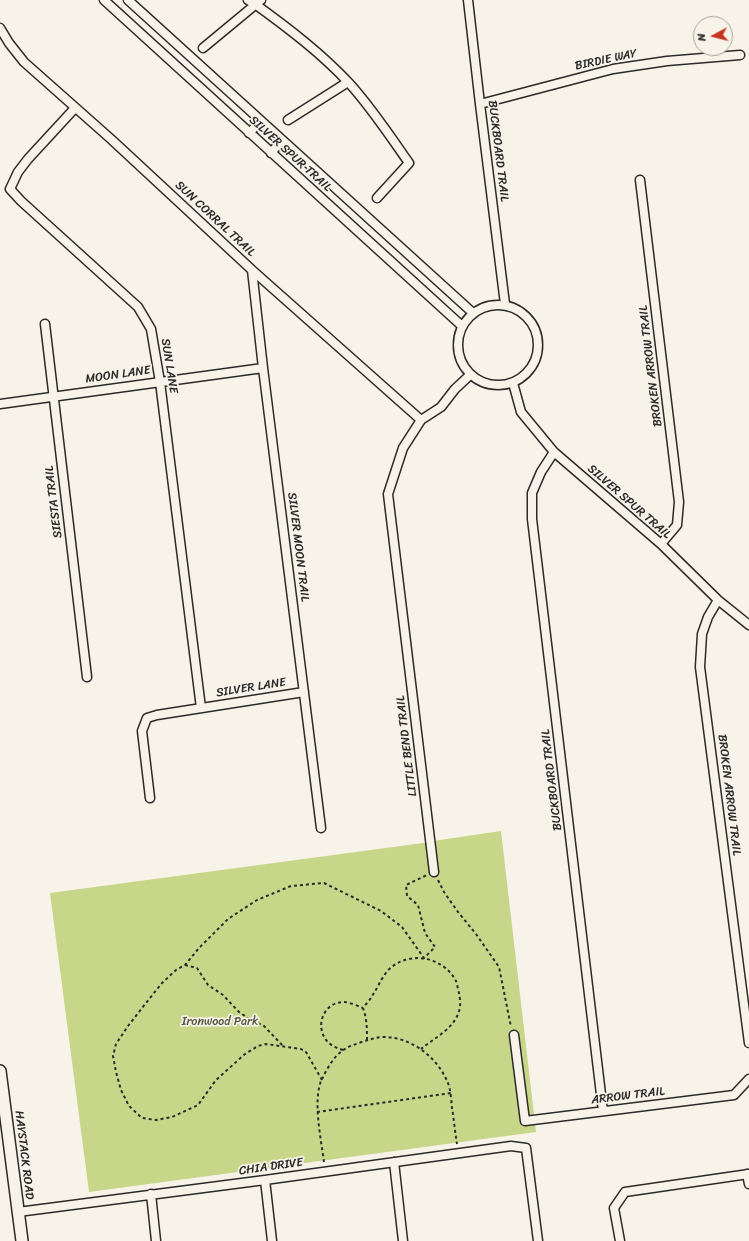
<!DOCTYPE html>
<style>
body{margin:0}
#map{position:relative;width:749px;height:1241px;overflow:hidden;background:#f7f3e8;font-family:Sriracha,sans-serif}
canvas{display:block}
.north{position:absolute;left:693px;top:16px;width:40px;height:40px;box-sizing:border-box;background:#f7f3e8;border:1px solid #a5a39c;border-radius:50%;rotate:263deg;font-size:11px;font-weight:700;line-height:16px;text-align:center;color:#2b2b2b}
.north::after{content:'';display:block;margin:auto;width:14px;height:18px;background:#c8321e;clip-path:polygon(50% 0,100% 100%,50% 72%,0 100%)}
</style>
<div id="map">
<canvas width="749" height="1241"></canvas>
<div class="north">N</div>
</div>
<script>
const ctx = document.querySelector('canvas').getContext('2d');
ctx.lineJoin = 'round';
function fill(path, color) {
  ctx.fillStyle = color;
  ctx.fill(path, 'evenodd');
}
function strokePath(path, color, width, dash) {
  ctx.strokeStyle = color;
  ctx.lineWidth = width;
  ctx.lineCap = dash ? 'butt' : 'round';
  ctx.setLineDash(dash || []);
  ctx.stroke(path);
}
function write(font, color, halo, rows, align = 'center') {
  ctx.font = font + ' Sriracha,sans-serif';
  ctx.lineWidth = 3.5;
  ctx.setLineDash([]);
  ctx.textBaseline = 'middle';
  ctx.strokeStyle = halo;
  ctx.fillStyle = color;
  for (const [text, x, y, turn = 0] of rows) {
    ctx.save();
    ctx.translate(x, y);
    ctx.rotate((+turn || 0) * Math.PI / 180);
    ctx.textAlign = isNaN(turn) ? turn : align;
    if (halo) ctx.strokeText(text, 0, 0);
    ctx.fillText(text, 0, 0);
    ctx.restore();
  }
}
const green = new Path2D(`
 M 501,831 L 536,1132 L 89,1192 L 50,893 L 423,843 L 440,840 Z`);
const path = new Path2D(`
 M 438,880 L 444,892 L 458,912 L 476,934 L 499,967 L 511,1027
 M 185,965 L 197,968 L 208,985 L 223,995 L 239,1012 L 251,1020 L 264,1026 L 283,1046
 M 367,1040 C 367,1029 367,1019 363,1008 C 366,1004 370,1000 372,996 C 379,986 383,973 393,966 C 413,951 444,958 456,981 C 457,984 458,989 459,993 C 460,998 461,1006 459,1011 C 454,1029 434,1038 421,1049
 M 343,1050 C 337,1048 331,1046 327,1041 C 314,1026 324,1001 345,1002 C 351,1003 358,1006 363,1008
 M 322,1080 L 306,1052 L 301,1049 L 266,1044 L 258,1046 L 245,1054 L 226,1071 L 216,1080 L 198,1105 L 172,1117 L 156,1120 L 142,1118 L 129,1106 L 121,1090 L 116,1072 L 113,1056 L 116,1044 L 128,1026 L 146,1003 L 162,983 L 176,970 L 185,965 L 199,948 L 228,919 L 257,900 L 291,886 L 324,883 L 381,911 L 402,927 L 424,958 L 435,947 L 425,933 L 418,905 L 407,896 L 406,885 L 427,875
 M 317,1112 L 451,1093
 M 324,1162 C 321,1139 313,1102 321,1081 C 326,1071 333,1057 342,1051 C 347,1047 353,1045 359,1043 C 367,1040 374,1038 382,1037 C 410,1036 437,1057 447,1081 C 451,1089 451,1099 452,1108 C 454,1120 455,1132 457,1144`);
const street = new Path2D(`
 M 104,0 L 462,326
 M 128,0 L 473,313
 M 248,0 L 255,4 C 288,28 321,53 349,83 C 371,107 390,136 409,163 L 377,198
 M 468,0 L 480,104 L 505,304
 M 0,28 L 9,43 L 24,62 L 112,140 L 252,270 L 421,420
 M 203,48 L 261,0
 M 480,104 L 613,69 L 667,61 L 740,55
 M 75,108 L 28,159 L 18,172 L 10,189 L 21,201 L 138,307 L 151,329 L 160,382 L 201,708
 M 288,120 L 348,82
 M 249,133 L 261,121
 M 271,153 L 282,140
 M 640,180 L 679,502 L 677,525 L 661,544
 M 252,270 L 263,368 L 321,828
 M458 345a40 40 0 1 1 80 0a40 40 0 1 1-80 0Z
 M 45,324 L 87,677
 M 513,383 L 521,412 L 554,452 L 661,544 L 718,600 L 749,625
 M 0,404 L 263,368
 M 554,452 L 541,472 L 532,493 L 532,519 L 603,1111
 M 718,600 L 708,617 L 702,634 L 700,667 L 749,1043
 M 150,798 L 142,731 L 147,718 L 157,715 L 304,692
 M 434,872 L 388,494 L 403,448 L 421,420 L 441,407 L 455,389 L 470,375
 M 514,1035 L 525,1121 L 734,1095 L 749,1079
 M 394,1162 L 403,1241
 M 747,1174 L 749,1184
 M 265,1180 L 272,1241
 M 151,1194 L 156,1241
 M 18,1212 L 265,1180 L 511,1146 L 526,1148 L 538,1241
 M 620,1241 L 614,1208 L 625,1192 L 749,1174`);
const secondary = new Path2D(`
 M 0,1071 L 22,1241`);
const streetNames = [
 ["BIRDIE WAY",606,60,-12],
 ["BUCKBOARD TRAIL",498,151,83],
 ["SILVER SPUR TRAIL",290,154,42],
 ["SUN CORRAL TRAIL",215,219,43],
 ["SUN LANE",169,366,81],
 ["BROKEN ARROW TRAIL",651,366,-97],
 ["MOON LANE",118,375,-8],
 ["SIESTA TRAIL",54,502,-97],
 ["SILVER SPUR TRAIL",629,502,41],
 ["SILVER MOON TRAIL",298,547,83],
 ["SILVER LANE",251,688,-9],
 ["LITTLE BEND TRAIL",407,746,-97],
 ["BUCKBOARD TRAIL",552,780,-97],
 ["BROKEN ARROW TRAIL",729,795,83],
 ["ARROW TRAIL",628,1096,-7],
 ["HAYSTACK ROAD",24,1155,83],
 ["CHIA DRIVE",271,1167,-8]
];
const parkNames = [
 ["Ironwood Park",220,1022]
];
fill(green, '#c8d689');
strokePath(street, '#2b2b2b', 11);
strokePath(secondary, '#2b2b2b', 14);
strokePath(path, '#2b2b2b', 2, [3, 3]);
strokePath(street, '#f7f3e8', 8);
strokePath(secondary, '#f7f3e8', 11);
write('12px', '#2b2b2b', '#f7f3e8', streetNames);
write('12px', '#525642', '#f7f3e8', parkNames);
</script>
